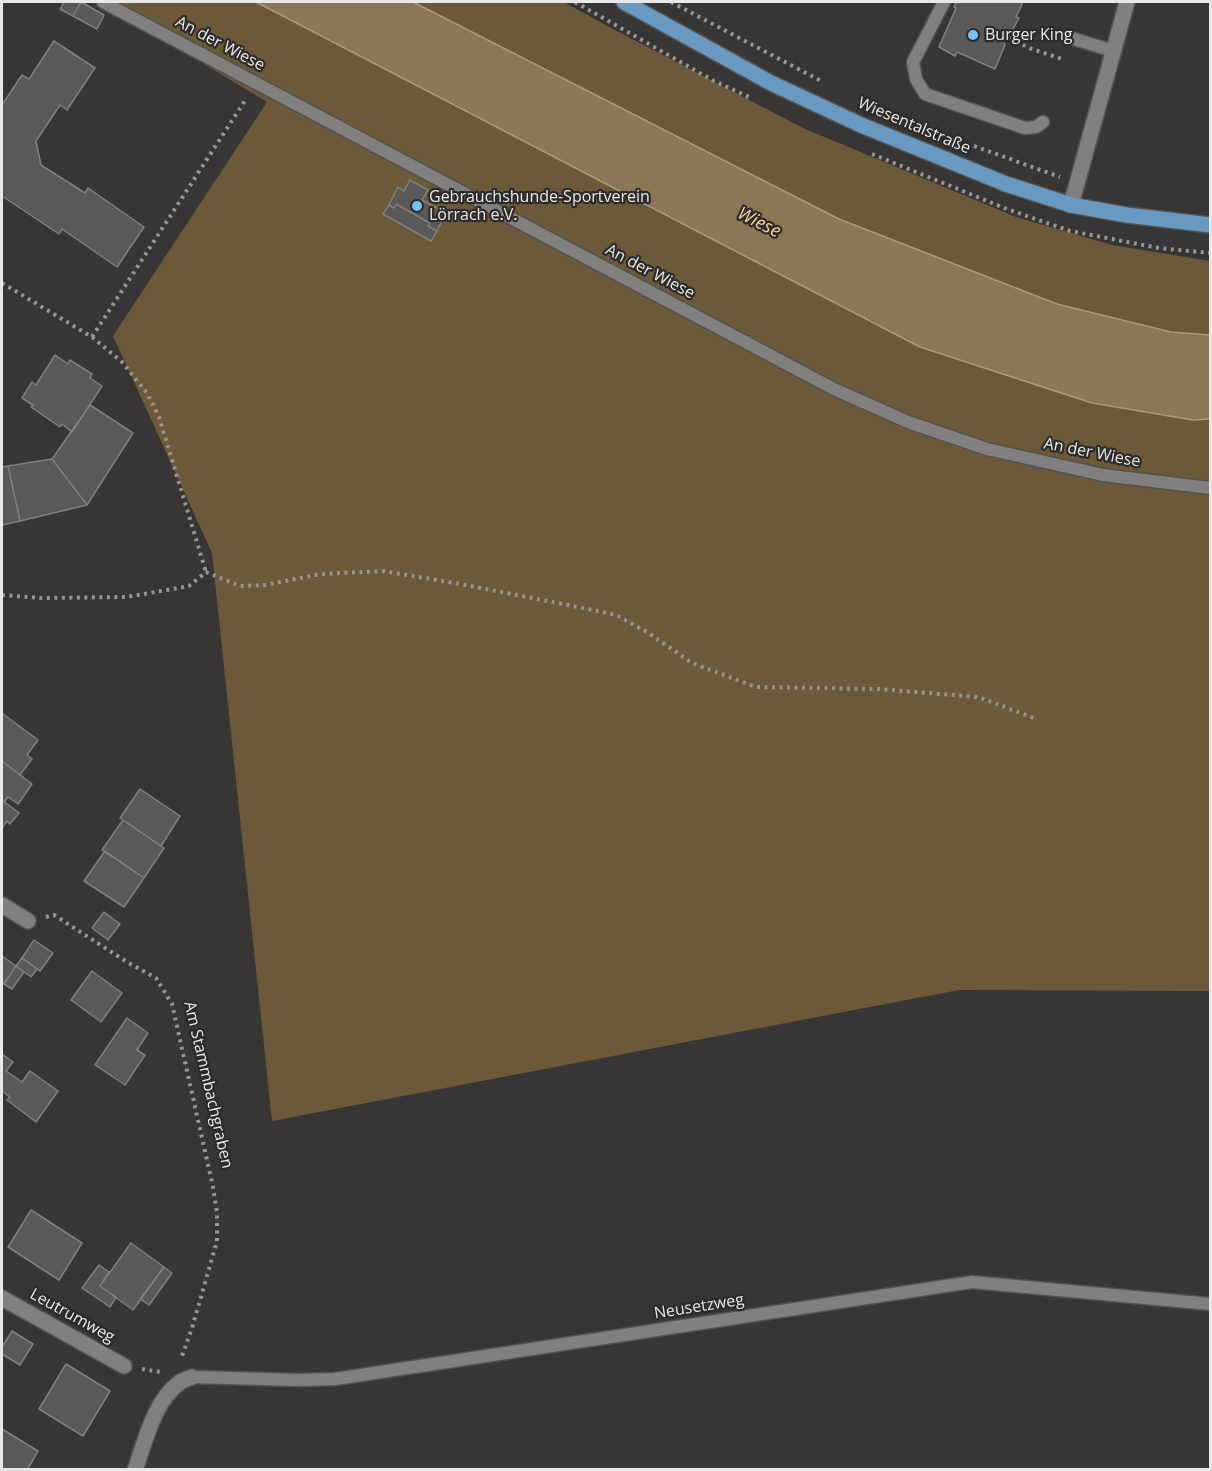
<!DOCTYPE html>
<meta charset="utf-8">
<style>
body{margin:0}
#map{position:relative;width:1212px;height:1471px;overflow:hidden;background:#373634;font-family:"Open Sans",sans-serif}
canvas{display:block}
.frame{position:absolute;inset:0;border:3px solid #e9e8e6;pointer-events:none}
</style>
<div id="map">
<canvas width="1212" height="1471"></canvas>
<div class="frame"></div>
</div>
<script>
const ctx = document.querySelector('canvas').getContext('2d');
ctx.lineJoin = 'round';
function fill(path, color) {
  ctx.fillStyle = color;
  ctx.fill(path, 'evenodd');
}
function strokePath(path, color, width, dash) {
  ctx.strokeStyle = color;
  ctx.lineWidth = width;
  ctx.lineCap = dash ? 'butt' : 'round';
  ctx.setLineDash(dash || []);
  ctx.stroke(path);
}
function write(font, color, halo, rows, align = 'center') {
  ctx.font = font + ' "Open Sans",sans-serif';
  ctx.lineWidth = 4.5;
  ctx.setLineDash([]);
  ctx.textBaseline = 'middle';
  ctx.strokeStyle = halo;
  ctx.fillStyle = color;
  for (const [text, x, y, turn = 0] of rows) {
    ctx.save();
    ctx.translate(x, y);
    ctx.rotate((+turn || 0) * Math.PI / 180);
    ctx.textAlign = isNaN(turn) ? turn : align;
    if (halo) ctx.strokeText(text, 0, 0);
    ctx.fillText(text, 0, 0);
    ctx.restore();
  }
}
const green = new Path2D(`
 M 101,2 L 256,2 L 920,347 L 1092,403 L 1193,420 L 1210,419 L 1210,991 L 959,990 L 272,1121 L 212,553 L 113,336 L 267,102 Z
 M 413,2 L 564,2 L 611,28 L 803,128 L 1016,217 L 1112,245 L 1210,261 L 1210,335 L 1171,332 L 1057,304 L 839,219 Z`);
const water = new Path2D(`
 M 256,2 L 413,2 L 839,219 L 1057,304 L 1171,332 L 1210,335 L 1210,419 L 1193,420 L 1092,403 L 920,347 Z`);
const building = new Path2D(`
 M 64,2 L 81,2 L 73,16 L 60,9 Z
 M 81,2 L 104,15 L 97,29 L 73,16 Z
 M 956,2 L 1023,2 L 1016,17 L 1019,18 L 1011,33 L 1005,30 L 1001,36 L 1005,45 L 995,69 L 957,52 L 955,56 L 939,47 L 956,8 L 954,7 Z
 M 54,41 L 95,68 L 67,110 L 60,105 L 36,141 L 41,165 L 85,193 L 88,188 L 144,227 L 117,267 L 62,229 L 59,234 L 2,196 L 2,105 L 22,75 L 29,79 Z
 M 410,180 L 428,190 L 422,200 L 446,213 L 437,231 L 428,226 L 430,223 L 396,204 L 394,208 L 389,205 L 398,187 L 404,191 Z
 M 396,204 L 430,223 L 428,226 L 437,231 L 431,241 L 383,214 L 389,205 L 394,208 Z
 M 55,355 L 68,364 L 70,360 L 92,374 L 90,378 L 102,386 L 72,432 L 62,424 L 60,427 L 31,407 L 33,405 L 22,398 L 32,382 L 36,385 Z
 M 90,405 L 133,433 L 87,505 L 52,459 Z
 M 52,459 L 87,505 L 20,521 L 8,466 Z
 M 8,466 L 20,521 L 2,525 L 2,467 Z
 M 3,714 L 38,740 L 27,755 L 32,759 L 20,775 L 2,761 L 2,717 Z
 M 2,761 L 32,784 L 18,804 L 8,797 L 4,802 L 2,800 Z
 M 140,789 L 180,816 L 161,846 L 120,818 Z
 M 2,800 L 19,813 L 10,824 L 7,821 L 2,828 Z
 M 123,820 L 164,848 L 144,878 L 102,850 Z
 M 105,851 L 144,878 L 124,907 L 84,881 Z
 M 104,912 L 120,924 L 108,940 L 92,928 Z
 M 34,940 L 53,953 L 40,971 L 22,958 Z
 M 2,956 L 16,966 L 4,984 L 2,982 Z
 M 22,958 L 37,969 L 31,977 L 16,966 Z
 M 16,966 L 24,972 L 12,989 L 4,984 Z
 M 92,971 L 122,993 L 101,1022 L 71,1000 Z
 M 127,1018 L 148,1033 L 137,1050 L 145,1055 L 125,1085 L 95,1065 Z
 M 2,1054 L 13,1062 L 6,1071 L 22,1082 L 30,1071 L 58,1091 L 36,1122 L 7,1100 L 10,1097 L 2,1091 Z
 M 31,1210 L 82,1243 L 59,1280 L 8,1247 Z
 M 131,1243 L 164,1267 L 133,1310 L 100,1286 Z
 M 99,1265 L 109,1272 L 100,1286 L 116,1297 L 110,1307 L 82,1288 Z
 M 164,1267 L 172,1273 L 149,1305 L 140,1299 Z
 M 12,1331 L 33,1344 L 20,1365 L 2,1354 L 2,1347 Z
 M 66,1364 L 110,1391 L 83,1436 L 39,1409 Z
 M 2,1429 L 38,1451 L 27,1470 L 2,1470 Z`);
const path = new Path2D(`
 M 575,2 L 714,81 L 751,98
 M 671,2 L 823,82
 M 1003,34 L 1029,48 L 1062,59
 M 974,146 L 1060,177
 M 872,154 L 1007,209 L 1070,231 L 1159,248 L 1210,253
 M 2,283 L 92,337 L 122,362 L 147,393 L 159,417 L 206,572
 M 92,337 L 246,99
 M 2,595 L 41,598 L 127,597 L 189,586 L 206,572 L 240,586 L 265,585 L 321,574 L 383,571 L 455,583 L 583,608 L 616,615 L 647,632 L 692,663 L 756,687 L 879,689 L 978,697 L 1034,718
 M 46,917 L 54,915 L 127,962 L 156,978 L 172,1004 L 213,1187 L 217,1213 L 217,1241 L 192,1328 L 181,1359
 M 142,1369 L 161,1372`);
const service = new Path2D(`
 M 103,2 L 834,389 L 908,422 L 987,449 L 1103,475 L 1210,488
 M 944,2 L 913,62 L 916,79 L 925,94 L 1025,128 L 1036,127 L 1043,122
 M 1068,37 L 1113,51
 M 192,1377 L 298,1380 L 335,1379 L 972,1282 L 1210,1304`);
const minor = new Path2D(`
 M 1071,205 L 1127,2
 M 2,905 L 28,921
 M 2,1298 L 124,1366
 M 135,1470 C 145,1442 154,1401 179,1383 C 182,1380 188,1379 192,1377`);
const primary = new Path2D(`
 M 624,2 L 771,83 L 861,125 L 1006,184 L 1071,205 L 1127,215 L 1210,225`);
const markers = [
 [973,35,6,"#79bff8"],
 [417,206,6,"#79bff8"]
];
const poiNames = [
 ["Burger King",985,35],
 ["Gebrauchshunde-Sportverein",429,197],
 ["Lörrach e.V.",429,215]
];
const streetNames = [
 ["An der Wiese",220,44,28],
 ["Wiesentalstraße",914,126,23],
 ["An der Wiese",650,272,28],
 ["An der Wiese",1092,453,11],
 ["Am Stammbachgraben",208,1085,77],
 ["Neusetzweg",699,1307,-9],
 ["Leutrumweg",72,1316,29]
];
const waterNames = [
 ["Wiese",759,223,27]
];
fill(green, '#6c5939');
fill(water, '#8b7756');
strokePath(water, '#a79981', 1.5);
fill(building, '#5b5957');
strokePath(building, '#82807e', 1.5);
strokePath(service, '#545351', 15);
strokePath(minor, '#545351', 18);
strokePath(primary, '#545351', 18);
strokePath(path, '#969593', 4, [3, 4.5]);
strokePath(service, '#82807e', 12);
strokePath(minor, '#82807e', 15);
strokePath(primary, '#689ac1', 15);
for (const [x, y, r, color] of markers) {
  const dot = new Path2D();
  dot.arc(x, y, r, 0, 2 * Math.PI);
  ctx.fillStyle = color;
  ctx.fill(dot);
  strokePath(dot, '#2d2c2a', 2);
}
write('16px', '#e9e8e6', '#2d2c2a', poiNames, 'left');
write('16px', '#e9e8e6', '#2d2c2a', streetNames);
write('italic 18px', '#f6d39a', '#2d2c2a', waterNames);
</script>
